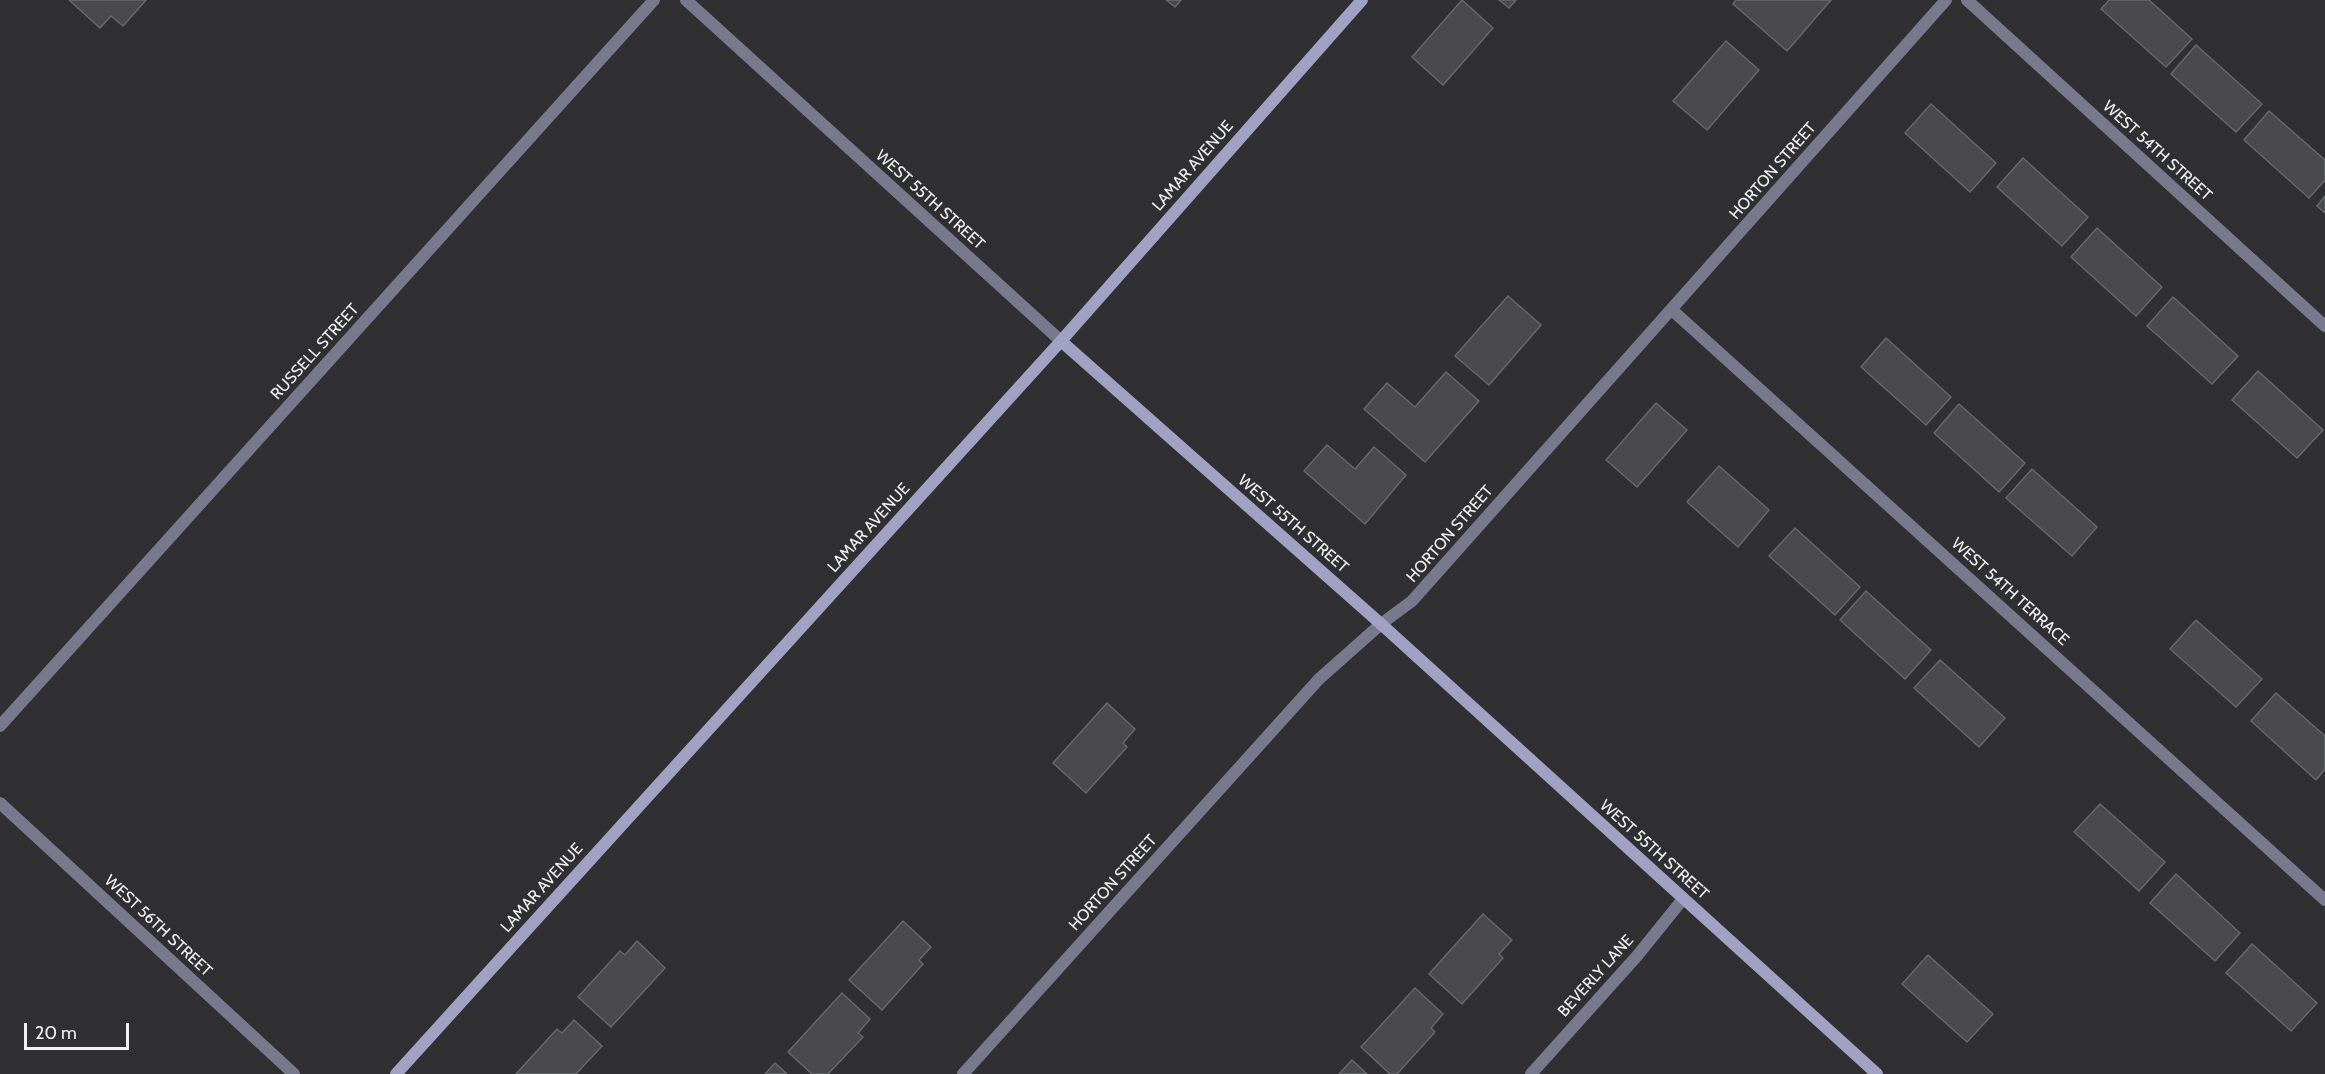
<!DOCTYPE html>
<style>
body{margin:0}
#map{position:relative;width:2325px;height:1074px;overflow:hidden;background:#303033;font-family:Cabin,sans-serif}
canvas{display:block}
.scale{position:absolute;left:24px;top:1023px;width:105px;height:27px;box-sizing:border-box;border:3px solid #f1f2f3;border-top:0;padding-left:8px;font-size:18px;line-height:21px;white-space:nowrap;color:#f1f2f3;-webkit-text-stroke:4px #303033;paint-order:stroke}
</style>
<div id="map">
<canvas width="2325" height="1074"></canvas>
<div class="scale">20 m</div>
</div>
<script>
const ctx = document.querySelector('canvas').getContext('2d');
ctx.lineJoin = 'round';
function fill(path, color) {
  ctx.fillStyle = color;
  ctx.fill(path, 'evenodd');
}
function strokePath(path, color, width, dash) {
  ctx.strokeStyle = color;
  ctx.lineWidth = width;
  ctx.lineCap = dash ? 'butt' : 'round';
  ctx.setLineDash(dash || []);
  ctx.stroke(path);
}
function write(font, color, halo, rows, align = 'center') {
  ctx.font = font + ' Cabin,sans-serif';
  ctx.lineWidth = 4.5;
  ctx.setLineDash([]);
  ctx.textBaseline = 'middle';
  ctx.strokeStyle = halo;
  ctx.fillStyle = color;
  for (const [text, x, y, turn = 0] of rows) {
    ctx.save();
    ctx.translate(x, y);
    ctx.rotate((+turn || 0) * Math.PI / 180);
    ctx.textAlign = isNaN(turn) ? turn : align;
    if (halo) ctx.strokeText(text, 0, 0);
    ctx.fillText(text, 0, 0);
    ctx.restore();
  }
}
const building = new Path2D(`
 M 69,0 L 146,0 L 123,26 L 111,16 L 100,28 Z
 M 1166,0 L 1181,0 L 1175,7 Z
 M 1462,0 L 1493,28 L 1443,85 L 1412,57 Z
 M 1499,0 L 1516,0 L 1509,8 Z
 M 1736,0 L 1831,0 L 1787,51 L 1733,4 Z
 M 2109,0 L 2149,0 L 2192,39 L 2166,67 L 2101,9 Z
 M 1726,41 L 1759,70 L 1707,130 L 1673,101 Z
 M 2196,45 L 2262,104 L 2236,132 L 2171,74 Z
 M 1931,104 L 1996,163 L 1970,192 L 1905,133 Z
 M 2269,111 L 2325,160 L 2325,180 L 2309,198 L 2244,140 Z
 M 2023,158 L 2088,217 L 2062,246 L 1997,187 Z
 M 2325,196 L 2325,213 L 2317,206 Z
 M 2097,228 L 2162,287 L 2136,316 L 2071,257 Z
 M 1508,296 L 1541,325 L 1489,385 L 1455,356 Z
 M 2173,297 L 2238,356 L 2212,384 L 2147,326 Z
 M 1886,338 L 1951,397 L 1926,425 L 1861,367 Z
 M 2258,371 L 2323,430 L 2297,458 L 2232,400 Z
 M 1446,372 L 1479,401 L 1425,462 L 1364,409 L 1387,383 L 1415,407 Z
 M 1656,403 L 1687,430 L 1637,487 L 1606,460 Z
 M 1959,404 L 2025,463 L 1999,492 L 1934,433 Z
 M 1327,445 L 1355,469 L 1374,447 L 1406,475 L 1365,524 L 1304,471 Z
 M 1719,466 L 1769,510 L 1738,547 L 1687,502 Z
 M 2032,469 L 2097,527 L 2072,556 L 2006,498 Z
 M 1795,528 L 1860,587 L 1835,615 L 1769,556 Z
 M 1866,591 L 1931,650 L 1905,679 L 1840,620 Z
 M 2196,620 L 2262,679 L 2236,707 L 2170,649 Z
 M 1940,660 L 2005,718 L 1979,747 L 1914,688 Z
 M 2276,693 L 2325,736 L 2325,769 L 2316,780 L 2251,721 Z
 M 1107,703 L 1135,729 L 1123,743 L 1127,747 L 1086,793 L 1053,763 Z
 M 2100,804 L 2165,862 L 2139,891 L 2074,832 Z
 M 2176,874 L 2240,933 L 2215,961 L 2150,903 Z
 M 1483,914 L 1512,940 L 1499,954 L 1503,958 L 1462,1004 L 1429,974 Z
 M 903,921 L 931,947 L 919,960 L 923,964 L 882,1010 L 849,980 Z
 M 637,941 L 665,968 L 611,1027 L 578,997 L 620,951 L 625,955 Z
 M 2252,944 L 2317,1003 L 2291,1031 L 2226,973 Z
 M 1928,955 L 1993,1014 L 1967,1042 L 1902,984 Z
 M 1415,988 L 1443,1014 L 1431,1028 L 1435,1032 L 1397,1074 L 1390,1074 L 1361,1047 Z
 M 842,993 L 870,1019 L 858,1033 L 863,1037 L 828,1074 L 812,1074 L 788,1052 Z
 M 574,1020 L 602,1046 L 576,1074 L 516,1074 L 557,1029 L 562,1033 Z
 M 1352,1060 L 1367,1074 L 1339,1074 Z
 M 775,1063 L 787,1074 L 765,1074 Z`);
const street = new Path2D(`
 M 686,0 L 1061,341
 M 1967,0 L 2325,326
 M 1672,310 L 2325,900
 M 0,726 L 654,0
 M 0,803 L 294,1074
 M 963,1074 L 1319,679 L 1381,624 L 1412,601 L 1946,0
 M 1531,1074 L 1637,956 L 1683,899`);
const secondary = new Path2D(`
 M 1061,341 L 1381,624 L 1877,1074
 M 396,1074 L 1061,341 L 1362,0`);
const streetNames = [
 ["WEST 54TH STREET",2157,151,42],
 ["LAMAR AVENUE",1193,166,-49],
 ["HORTON STREET",1773,171,-49],
 ["WEST 55TH STREET",930,200,42],
 ["RUSSELL STREET",315,352,-48],
 ["WEST 55TH STREET",1293,524,41],
 ["LAMAR AVENUE",869,528,-48],
 ["HORTON STREET",1450,534,-49],
 ["WEST 54TH TERRACE",2010,592,42],
 ["WEST 55TH STREET",1654,850,42],
 ["HORTON STREET",1113,883,-48],
 ["LAMAR AVENUE",542,888,-48],
 ["WEST 56TH STREET",158,926,43],
 ["BEVERLY LANE",1596,976,-48]
];
fill(building, '#4a4a4c');
strokePath(building, '#67686a', 1.5);
strokePath(street, '#79798e', 12);
strokePath(secondary, '#a1a2c3', 12);
write('16px', '#f1f2f3', '#303033', streetNames);
</script>
